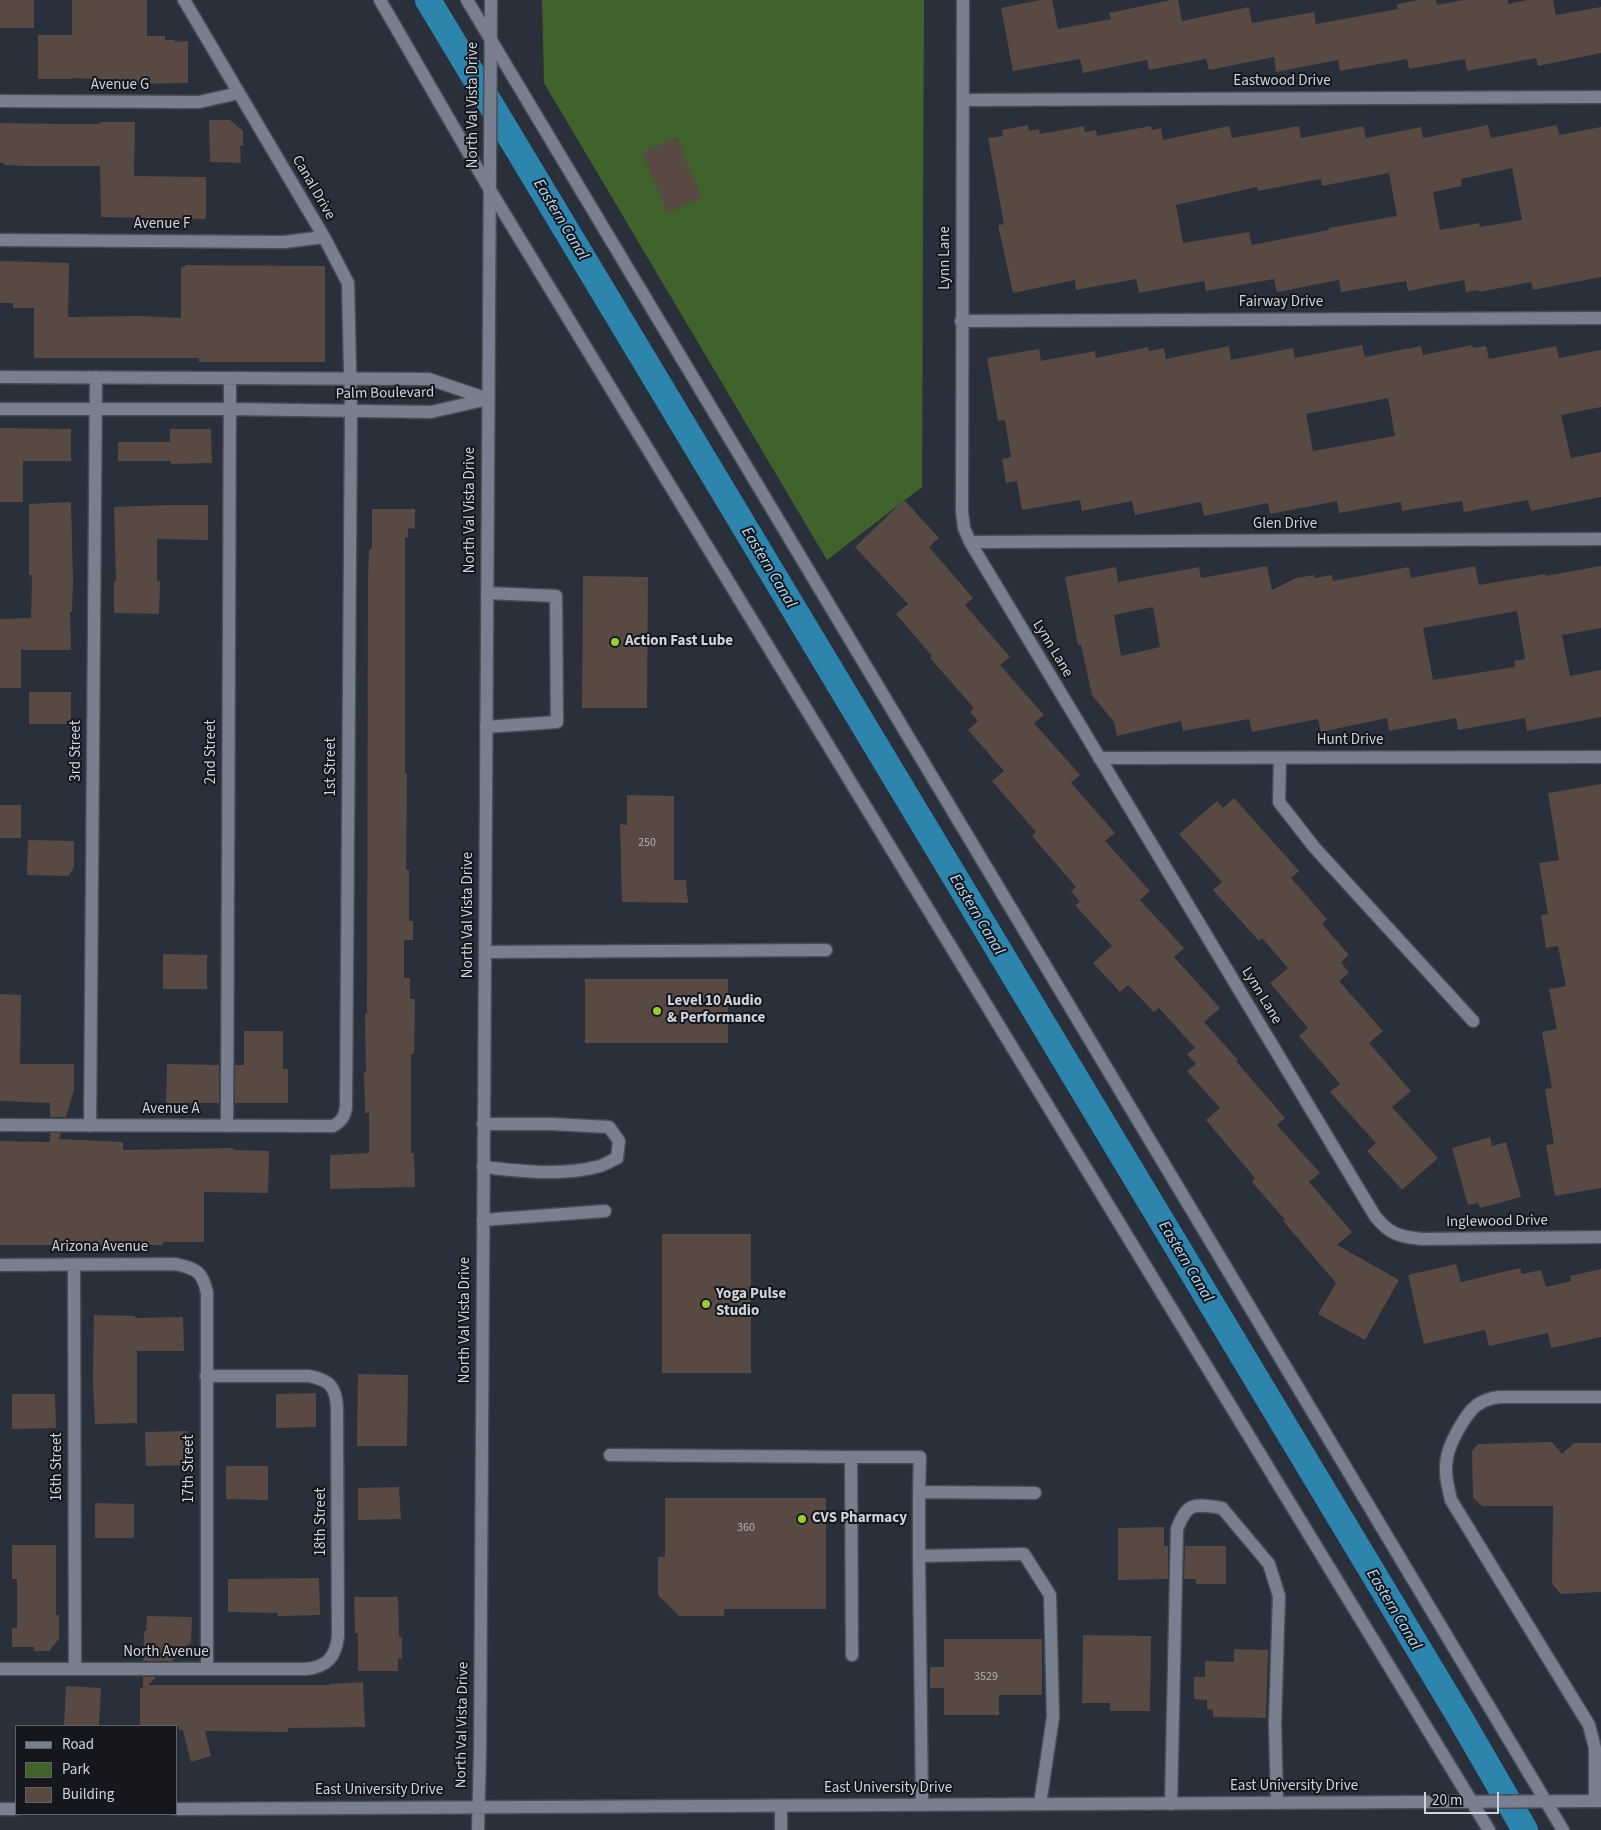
<!DOCTYPE html>
<style>
body{margin:0}
#map{position:relative;width:1601px;height:1830px;overflow:hidden;background:#292f3b;font-family:"Source Sans 3",sans-serif}
canvas{display:block}
.legend{position:absolute;left:15px;top:1725px;width:162px;height:90px;box-sizing:border-box;background:#15171d;border:1px solid #5f6269;margin:0;padding:6px 9px;list-style:none;font-size:15px;color:#cfd3db}
.legend li{display:flex;align-items:center;gap:10px;height:25px}
.legend b{width:25px;border:1px solid #5f6269}
.scale{position:absolute;left:1424px;top:1792px;width:75px;height:22px;box-sizing:border-box;border:2px solid #cfd3db;border-top:0;padding-left:6px;font-size:15px;line-height:18px;white-space:nowrap;color:#cfd3db;-webkit-text-stroke:4px #15171d;paint-order:stroke}
</style>
<div id="map">
<canvas width="1601" height="1830"></canvas>
<ul class="legend">
<li><b style="height:6px;background:#787f8e"></b>Road</li>
<li><b style="height:14px;background:#40622b"></b>Park</li>
<li><b style="height:14px;background:#584943"></b>Building</li>
</ul>
<div class="scale">20 m</div>
</div>
<script>
const ctx = document.querySelector('canvas').getContext('2d');
ctx.lineJoin = 'round';
function fill(path, color) {
  ctx.fillStyle = color;
  ctx.fill(path, 'evenodd');
}
function strokePath(path, color, width, dash) {
  ctx.strokeStyle = color;
  ctx.lineWidth = width;
  ctx.lineCap = dash ? 'butt' : 'round';
  ctx.setLineDash(dash || []);
  ctx.stroke(path);
}
function write(font, color, halo, rows, align = 'center') {
  ctx.font = font + ' "Source Sans 3",sans-serif';
  ctx.lineWidth = 4;
  ctx.setLineDash([]);
  ctx.textBaseline = 'middle';
  ctx.strokeStyle = halo;
  ctx.fillStyle = color;
  for (const [text, x, y, turn = 0] of rows) {
    ctx.save();
    ctx.translate(x, y);
    ctx.rotate((+turn || 0) * Math.PI / 180);
    ctx.textAlign = isNaN(turn) ? turn : align;
    if (halo) ctx.strokeText(text, 0, 0);
    ctx.fillText(text, 0, 0);
    ctx.restore();
  }
}
const green = new Path2D(`
 M 542,0 L 924,0 L 922,487 L 827,560 L 544,83 Z`);
const canal = new Path2D(`
 M 428,0 L 1459,1716 L 1525,1830`);
const building = new Path2D(`
 M 0,0 L 34,0 L 34,28 L 0,28 Z
 M 72,0 L 147,0 L 147,36 L 165,36 L 165,40 L 175,40 L 175,42 L 188,41 L 188,83 L 135,84 L 135,81 L 72,78 L 72,79 L 38,79 L 38,35 L 72,35 Z
 M 1040,0 L 1052,0 L 1058,29 L 1111,19 L 1109,13 L 1171,0 L 1178,0 L 1182,21 L 1249,7 L 1252,23 L 1314,12 L 1316,24 L 1398,9 L 1397,4 L 1418,0 L 1436,0 L 1437,5 L 1464,0 L 1508,0 L 1508,4 L 1527,0 L 1553,0 L 1556,15 L 1601,7 L 1601,53 L 1538,66 L 1536,58 L 1467,71 L 1465,59 L 1409,69 L 1407,59 L 1340,71 L 1338,60 L 1276,72 L 1274,57 L 1209,70 L 1206,59 L 1149,70 L 1147,60 L 1083,73 L 1080,59 L 1013,71 L 1001,8 Z
 M 209,120 L 230,120 L 243,131 L 243,146 L 240,146 L 241,163 L 210,162 Z
 M 100,122 L 135,122 L 134,176 L 206,177 L 206,219 L 101,217 L 100,166 L 27,166 L 4,165 L 4,163 L 0,163 L 0,123 L 64,124 L 100,124 Z
 M 1028,125 L 1029,131 L 1039,129 L 1040,134 L 1084,126 L 1085,132 L 1096,130 L 1097,136 L 1151,126 L 1152,130 L 1161,128 L 1163,140 L 1229,126 L 1232,138 L 1299,126 L 1301,138 L 1363,126 L 1366,138 L 1421,127 L 1423,138 L 1488,125 L 1491,138 L 1557,125 L 1559,135 L 1601,127 L 1601,277 L 1533,290 L 1531,282 L 1479,292 L 1479,290 L 1466,292 L 1464,280 L 1408,291 L 1406,281 L 1341,292 L 1339,280 L 1277,292 L 1274,279 L 1206,291 L 1204,281 L 1139,293 L 1136,279 L 1076,290 L 1075,280 L 1013,293 L 998,225 L 1004,224 L 988,138 L 1003,136 L 1002,130 ZM 1512,168 L 1522,220 L 1480,227 L 1479,223 L 1440,230 L 1433,192 L 1462,186 L 1461,179 ZM 1389,173 L 1397,216 L 1329,228 L 1329,230 L 1252,245 L 1249,232 L 1183,243 L 1176,205 L 1257,187 L 1258,191 L 1321,179 L 1322,186 Z
 M 677,138 L 702,198 L 667,213 L 642,152 Z
 M 0,261 L 69,263 L 68,317 L 141,316 L 181,318 L 181,267 L 185,267 L 185,265 L 325,266 L 325,362 L 199,362 L 199,358 L 34,358 L 34,308 L 13,308 L 13,303 L 0,303 Z
 M 1362,345 L 1365,357 L 1421,346 L 1423,355 L 1472,345 L 1473,348 L 1486,346 L 1489,359 L 1556,346 L 1559,358 L 1601,350 L 1601,407 L 1561,415 L 1571,458 L 1601,452 L 1601,497 L 1531,511 L 1528,500 L 1464,512 L 1462,501 L 1402,511 L 1401,502 L 1339,513 L 1337,501 L 1270,514 L 1268,503 L 1204,516 L 1201,502 L 1135,515 L 1132,501 L 1082,511 L 1080,500 L 1022,510 L 1017,481 L 1006,483 L 1002,459 L 1011,457 L 1005,420 L 998,421 L 987,358 L 1039,349 L 1041,361 L 1095,351 L 1096,358 L 1148,347 L 1149,351 L 1164,348 L 1166,359 L 1229,346 L 1231,360 L 1293,348 L 1295,358 ZM 1388,398 L 1395,436 L 1313,451 L 1306,414 Z
 M 0,428 L 71,429 L 71,461 L 23,461 L 23,502 L 0,502 Z
 M 170,429 L 211,429 L 212,463 L 171,464 L 171,461 L 118,461 L 118,442 L 170,442 Z
 M 904,500 L 939,538 L 929,547 L 973,598 L 965,605 L 1010,657 L 1000,665 L 1044,715 L 1034,723 L 1080,775 L 1071,783 L 1115,833 L 1105,841 L 1150,891 L 1140,900 L 1184,948 L 1174,957 L 1220,1008 L 1204,1022 L 1238,1060 L 1236,1061 L 1285,1118 L 1277,1125 L 1320,1173 L 1309,1182 L 1352,1232 L 1337,1245 L 1399,1280 L 1365,1340 L 1318,1314 L 1336,1283 L 1283,1221 L 1285,1220 L 1252,1182 L 1255,1178 L 1206,1120 L 1220,1108 L 1187,1071 L 1196,1064 L 1187,1054 L 1195,1048 L 1159,1008 L 1154,1012 L 1128,985 L 1120,992 L 1093,963 L 1112,946 L 1075,905 L 1080,902 L 1071,891 L 1076,887 L 1032,836 L 1036,832 L 992,781 L 1004,771 L 968,730 L 978,721 L 970,712 L 974,708 L 930,658 L 932,656 L 896,614 L 908,604 L 855,547 Z
 M 71,502 L 73,580 L 72,612 L 70,612 L 71,650 L 21,650 L 21,688 L 0,688 L 0,619 L 31,618 L 32,575 L 29,575 L 29,504 Z
 M 167,505 L 208,505 L 208,540 L 157,539 L 157,581 L 160,581 L 159,614 L 114,613 L 114,581 L 116,581 L 114,507 Z
 M 372,509 L 415,509 L 415,529 L 408,528 L 408,538 L 405,538 L 405,773 L 407,773 L 406,870 L 409,870 L 409,921 L 413,921 L 413,940 L 404,940 L 404,978 L 410,978 L 410,999 L 415,999 L 414,1054 L 411,1054 L 411,1153 L 414,1153 L 415,1187 L 330,1189 L 330,1155 L 369,1153 L 369,1113 L 365,1113 L 364,1072 L 366,1072 L 365,1014 L 367,1014 L 368,578 L 369,549 L 372,549 Z
 M 1267,566 L 1272,590 L 1296,578 L 1314,575 L 1315,578 L 1332,575 L 1333,581 L 1409,567 L 1411,578 L 1475,566 L 1479,585 L 1545,574 L 1545,576 L 1601,566 L 1601,628 L 1562,635 L 1570,676 L 1601,670 L 1601,717 L 1527,731 L 1525,718 L 1458,730 L 1456,718 L 1389,731 L 1387,718 L 1321,732 L 1318,719 L 1252,732 L 1249,719 L 1183,731 L 1181,721 L 1117,736 L 1114,722 L 1092,695 L 1081,645 L 1078,645 L 1065,577 L 1116,567 L 1118,582 L 1199,567 L 1201,578 ZM 1153,607 L 1160,647 L 1121,656 L 1114,615 ZM 1517,611 L 1525,659 L 1514,661 L 1515,667 L 1433,680 L 1423,628 Z
 M 583,576 L 648,577 L 647,708 L 582,708 Z
 M 29,692 L 71,692 L 71,724 L 29,724 Z
 M 1601,784 L 1601,1188 L 1555,1196 L 1546,1145 L 1554,1144 L 1545,1089 L 1552,1088 L 1542,1032 L 1557,1029 L 1549,989 L 1566,986 L 1558,946 L 1546,948 L 1541,915 L 1548,914 L 1539,863 L 1559,860 L 1548,793 Z
 M 627,795 L 674,796 L 674,880 L 686,880 L 688,903 L 622,902 L 620,824 L 627,825 Z
 M 1234,798 L 1299,871 L 1291,878 L 1327,919 L 1322,924 L 1349,955 L 1341,962 L 1349,973 L 1339,981 L 1383,1031 L 1369,1043 L 1411,1091 L 1392,1107 L 1438,1158 L 1402,1190 L 1367,1151 L 1376,1143 L 1330,1092 L 1340,1084 L 1299,1036 L 1308,1028 L 1270,983 L 1288,968 L 1262,938 L 1259,941 L 1213,890 L 1222,882 L 1179,834 L 1217,801 L 1223,808 Z
 M 0,805 L 21,805 L 21,838 L 0,838 Z
 M 28,840 L 74,841 L 74,867 L 69,876 L 27,875 Z
 M 163,954 L 207,955 L 207,989 L 163,989 Z
 M 585,979 L 728,979 L 728,1043 L 585,1043 Z
 M 0,994 L 21,995 L 20,1064 L 74,1064 L 74,1090 L 66,1117 L 50,1117 L 50,1103 L 0,1101 Z
 M 244,1031 L 283,1031 L 283,1069 L 288,1069 L 288,1103 L 235,1103 L 235,1065 L 244,1065 Z
 M 167,1064 L 219,1065 L 219,1103 L 166,1103 Z
 M 50,1133 L 61,1133 L 59,1139 L 123,1142 L 123,1150 L 233,1148 L 233,1150 L 269,1151 L 268,1193 L 204,1192 L 204,1242 L 163,1242 L 163,1245 L 0,1245 L 0,1141 L 50,1142 Z
 M 1490,1137 L 1492,1146 L 1506,1142 L 1521,1197 L 1480,1208 L 1478,1203 L 1468,1205 L 1452,1148 Z
 M 662,1234 L 751,1234 L 751,1373 L 662,1373 Z
 M 1456,1264 L 1461,1282 L 1520,1268 L 1522,1274 L 1541,1270 L 1546,1287 L 1571,1281 L 1570,1276 L 1601,1269 L 1601,1337 L 1551,1348 L 1548,1333 L 1489,1346 L 1485,1330 L 1424,1344 L 1408,1275 Z
 M 94,1315 L 135,1316 L 135,1318 L 183,1317 L 184,1351 L 137,1351 L 137,1423 L 95,1424 L 93,1380 Z
 M 358,1374 L 408,1375 L 407,1446 L 357,1446 Z
 M 316,1393 L 316,1427 L 276,1428 L 276,1394 Z
 M 12,1394 L 55,1394 L 56,1428 L 12,1429 Z
 M 188,1431 L 188,1465 L 146,1466 L 145,1432 Z
 M 1552,1442 L 1562,1454 L 1574,1443 L 1601,1443 L 1601,1592 L 1561,1594 L 1552,1584 L 1553,1506 L 1482,1506 L 1473,1498 L 1472,1451 L 1478,1444 Z
 M 226,1466 L 268,1466 L 268,1500 L 226,1499 Z
 M 399,1487 L 401,1519 L 358,1520 L 358,1488 Z
 M 665,1498 L 826,1498 L 826,1609 L 724,1609 L 724,1616 L 679,1616 L 658,1595 L 658,1557 L 665,1557 Z
 M 95,1503 L 134,1504 L 134,1538 L 95,1538 Z
 M 1164,1527 L 1164,1546 L 1168,1546 L 1168,1579 L 1118,1580 L 1118,1528 Z
 M 12,1545 L 56,1545 L 56,1615 L 59,1615 L 59,1639 L 49,1651 L 34,1651 L 34,1647 L 12,1647 L 12,1628 L 17,1628 L 17,1579 L 12,1579 Z
 M 1185,1546 L 1226,1546 L 1226,1584 L 1196,1584 L 1196,1579 L 1184,1579 Z
 M 319,1578 L 320,1615 L 278,1616 L 278,1613 L 228,1612 L 228,1579 Z
 M 354,1597 L 398,1597 L 399,1637 L 402,1637 L 402,1659 L 398,1659 L 398,1671 L 358,1671 L 358,1633 L 355,1633 Z
 M 147,1616 L 192,1617 L 191,1642 L 172,1661 L 143,1661 L 144,1631 L 146,1631 Z
 M 1083,1635 L 1151,1636 L 1150,1711 L 1110,1711 L 1110,1703 L 1082,1703 Z
 M 944,1639 L 1042,1639 L 1042,1695 L 999,1695 L 999,1715 L 944,1715 L 944,1688 L 930,1688 L 930,1667 L 944,1667 Z
 M 1234,1649 L 1268,1650 L 1266,1718 L 1213,1717 L 1213,1710 L 1207,1709 L 1207,1700 L 1194,1699 L 1194,1677 L 1205,1677 L 1205,1661 L 1234,1662 Z
 M 143,1677 L 156,1677 L 148,1685 L 330,1685 L 330,1684 L 363,1682 L 365,1727 L 288,1728 L 288,1732 L 205,1731 L 211,1756 L 191,1762 L 183,1730 L 179,1730 L 179,1726 L 140,1726 L 140,1688 L 143,1688 Z
 M 66,1686 L 101,1688 L 99,1726 L 64,1726 Z`);
const service = new Path2D(`
 M 380,0 L 490,190 L 1489,1830
 M 467,0 L 1563,1830
 M 963,0 L 962,512 L 964,528 L 970,542 L 1375,1216 C 1389,1234 1400,1237 1422,1239 L 1601,1237
 M 963,100 L 1601,97
 M 0,101 L 199,102 L 239,93
 M 0,240 L 284,242 L 324,237
 M 961,321 L 1601,318
 M 0,377 L 429,379 L 488,399
 M 0,409 L 230,409 L 431,412 L 488,399
 M 970,542 L 1601,539
 M 486,727 L 557,722 L 556,596 L 487,593
 M 1099,758 L 1601,757
 M 1280,758 L 1279,802 L 1314,847 L 1473,1021
 M 485,952 L 826,950
 M 0,1125 L 333,1126 C 341,1122 345,1117 346,1107 L 351,411 L 348,283 L 324,237 L 184,0
 M 90,1126 L 96,377
 M 227,1126 L 230,378
 M 483,1167 C 518,1171 561,1176 596,1167 C 603,1166 610,1161 617,1158 L 619,1141 L 609,1127 L 551,1124 L 483,1124
 M 483,1220 L 605,1211
 M 0,1265 L 175,1264 C 196,1268 203,1272 207,1293 L 207,1669
 M 74,1265 L 75,1669
 M 610,1455 L 851,1457 L 852,1655
 M 851,1457 L 920,1457 L 919,1492
 M 919,1556 L 919,1492 L 1035,1493
 M 0,1669 L 306,1669 C 327,1667 336,1657 338,1636 L 337,1408 C 336,1387 330,1380 309,1376 L 206,1376
 M 1595,1801 L 1595,1748 L 1589,1725 L 1451,1500 C 1448,1487 1444,1473 1447,1458 C 1449,1444 1465,1414 1477,1405 C 1484,1400 1491,1398 1499,1397 L 1601,1397
 M 922,1804 L 919,1556 L 1024,1554 L 1050,1595 L 1053,1717 L 1040,1804
 M 1171,1804 L 1177,1529 C 1188,1501 1194,1504 1222,1508 L 1269,1564 L 1279,1596 L 1275,1723 L 1277,1803
 M 781,1830 L 781,1806`);
const secondary = new Path2D(`
 M 0,1809 L 16,1809
 M 176,1809 L 1601,1801
 M 478,1830 L 480,1751 L 491,0`);
const markers = [
 [615,642,5,"#9bcb33"],
 [657,1011,5,"#9bcb33"],
 [706,1304,5,"#9bcb33"],
 [802,1519,5,"#9bcb33"]
];
const numberNames = [
 ["250",647,843],
 ["360",746,1528],
 ["3529",986,1677]
];
const streetNames = [
 ["Eastwood Drive",1282,82],
 ["Avenue G",120,86],
 ["North Val Vista Drive",474,105,-90],
 ["Canal Drive",313,188,60],
 ["Avenue F",162,225],
 ["Lynn Lane",946,258,-90],
 ["Fairway Drive",1281,303],
 ["Palm Boulevard",385,394,-1],
 ["North Val Vista Drive",471,510,-90],
 ["Glen Drive",1285,525],
 ["Lynn Lane",1052,649,59],
 ["Hunt Drive",1350,741],
 ["3rd Street",77,751,-90],
 ["2nd Street",212,752,-90],
 ["1st Street",332,767,-90],
 ["North Val Vista Drive",469,915,-90],
 ["Lynn Lane",1261,996,59],
 ["Avenue A",171,1110],
 ["Inglewood Drive",1497,1222,-1],
 ["Arizona Avenue",100,1248],
 ["North Val Vista Drive",466,1320,-90],
 ["16th Street",58,1467,-90],
 ["17th Street",190,1469,-90],
 ["18th Street",322,1522,-90],
 ["North Avenue",166,1653],
 ["North Val Vista Drive",463,1725,-89],
 ["East University Drive",1294,1787],
 ["East University Drive",888,1789],
 ["East University Drive",379,1791]
];
const poiNames = [
 ["Action Fast Lube",625,642],
 ["Level 10 Audio",667,1002],
 ["& Performance",667,1019],
 ["Yoga Pulse",716,1295],
 ["Studio",716,1312],
 ["CVS Pharmacy",812,1519]
];
const waterNames = [
 ["Eastern Canal",560,220,59],
 ["Eastern Canal",768,568,59],
 ["Eastern Canal",976,915,59],
 ["Eastern Canal",1185,1262,59],
 ["Eastern Canal",1393,1610,59]
];
fill(green, '#40622b');
strokePath(canal, '#2d84ad', 26);
fill(building, '#584943');
strokePath(service, '#474c56', 15);
strokePath(secondary, '#474c56', 15);
strokePath(service, '#787f8e', 12);
strokePath(secondary, '#787f8e', 12);
for (const [x, y, r, color] of markers) {
  const dot = new Path2D();
  dot.arc(x, y, r, 0, 2 * Math.PI);
  ctx.fillStyle = color;
  ctx.fill(dot);
  strokePath(dot, '#15171d', 2);
}
write('12px', '#b1b0b5', null, numberNames);
write('15px', '#cfd3db', '#15171d', streetNames);
write('bold 15px', '#cfd3db', '#15171d', poiNames, 'left');
write('italic 16px', '#afe0fc', '#15171d', waterNames);
</script>
